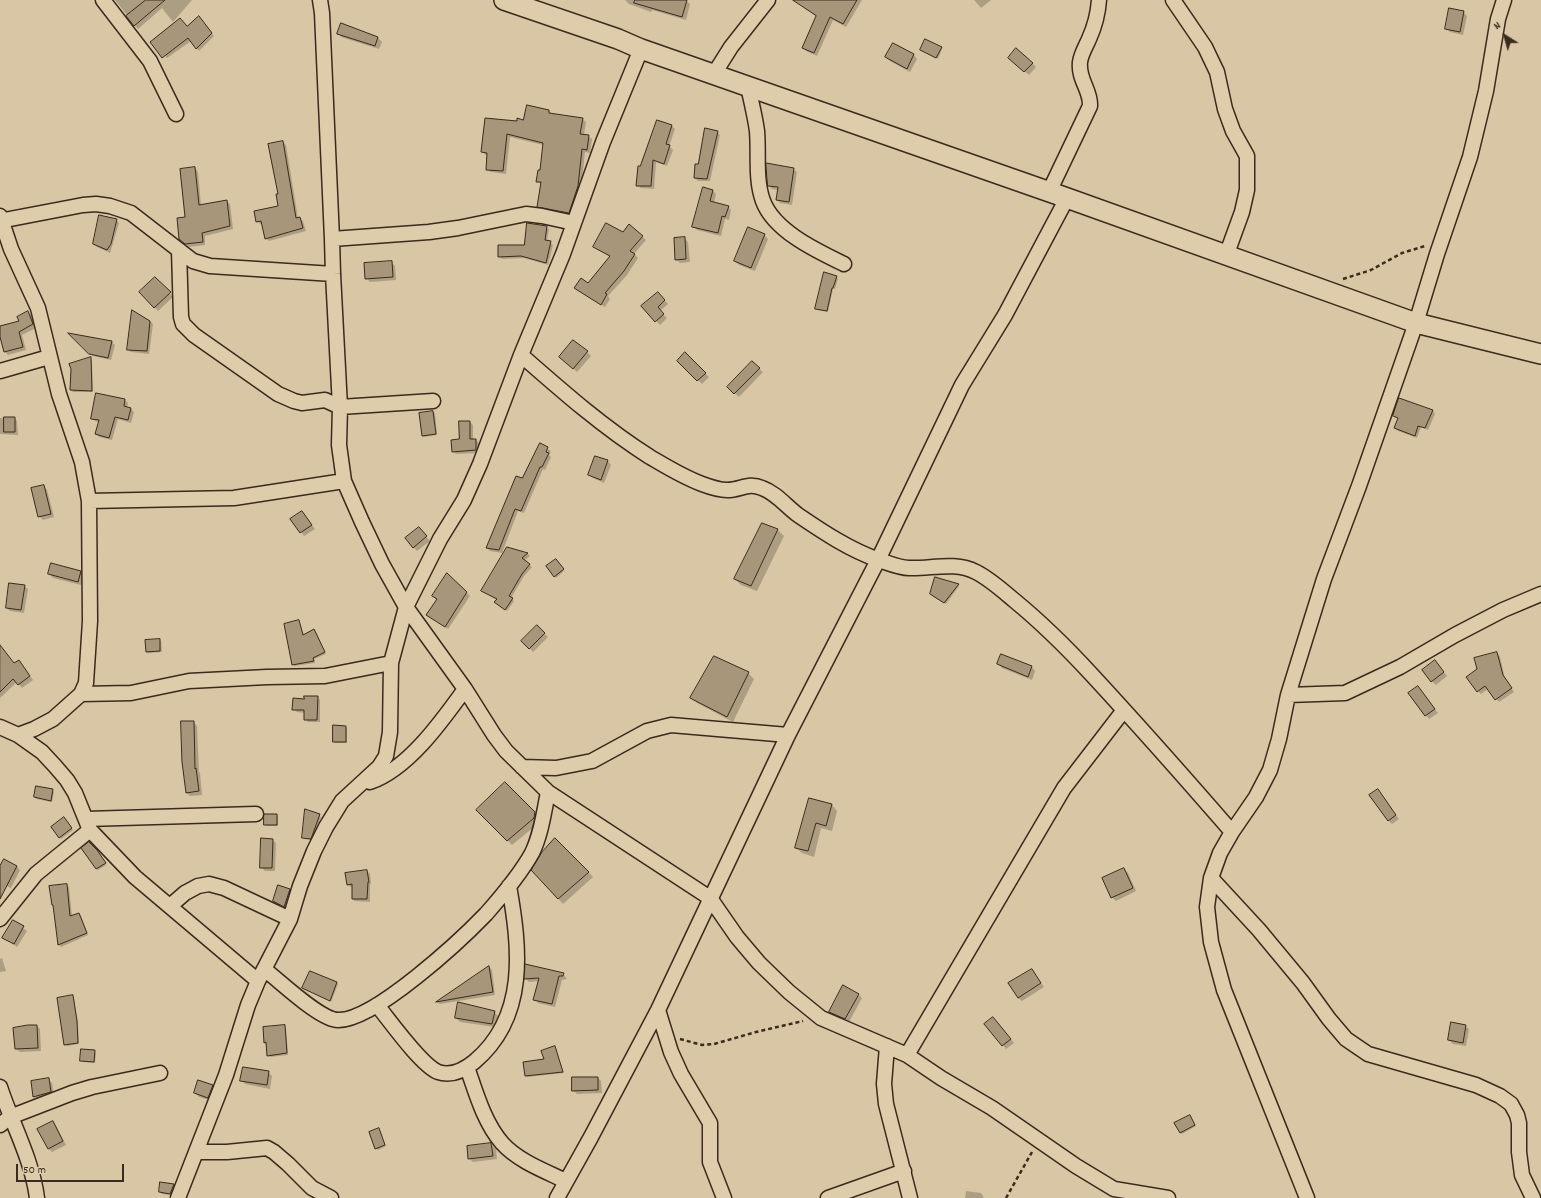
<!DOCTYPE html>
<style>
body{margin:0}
#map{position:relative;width:1541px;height:1198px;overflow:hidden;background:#d8c6a4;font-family:Dekko,sans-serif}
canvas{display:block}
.north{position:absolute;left:1485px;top:16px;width:40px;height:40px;-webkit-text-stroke:3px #dfccaa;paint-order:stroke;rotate:323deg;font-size:11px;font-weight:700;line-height:16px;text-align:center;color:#3b2a1e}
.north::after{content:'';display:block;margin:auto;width:14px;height:18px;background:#3b2a1e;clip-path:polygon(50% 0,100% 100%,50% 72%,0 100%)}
.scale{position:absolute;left:16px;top:1164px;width:108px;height:18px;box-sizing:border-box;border:2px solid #3b2a1e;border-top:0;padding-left:5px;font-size:12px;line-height:14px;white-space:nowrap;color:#3b2a1e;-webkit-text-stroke:3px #dfccaa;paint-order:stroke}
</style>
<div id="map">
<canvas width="1541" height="1198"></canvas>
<div class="north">N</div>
<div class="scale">50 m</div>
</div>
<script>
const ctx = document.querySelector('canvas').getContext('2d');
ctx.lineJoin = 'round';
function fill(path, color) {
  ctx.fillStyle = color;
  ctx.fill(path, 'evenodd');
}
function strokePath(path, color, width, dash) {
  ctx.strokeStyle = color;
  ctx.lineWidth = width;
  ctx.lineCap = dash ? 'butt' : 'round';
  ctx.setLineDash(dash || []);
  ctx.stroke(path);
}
const shadow = new Path2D(`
 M 115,0 L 192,0 L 173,22 L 162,8 L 138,29 Z
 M 625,0 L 685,0 L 690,4 L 686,20 L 652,10 L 651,12 L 629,4 Z
 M 802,0 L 862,0 L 846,27 L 833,20 L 817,56 L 806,51 L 803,48 L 817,17 Z
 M 974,0 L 991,0 L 981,8 Z
 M 1463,12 L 1467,16 L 1463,35 L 1450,32 L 1446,28 Z
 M 201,20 L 214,36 L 199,51 L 191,41 L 167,58 L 165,56 Z
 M 342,24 L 378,38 L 382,42 L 379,49 L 341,37 L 338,33 Z
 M 894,44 L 914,55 L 917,59 L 910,72 L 890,61 L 886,57 Z
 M 941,48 L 942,49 L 938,59 L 923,51 Z
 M 1013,61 L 1032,63 L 1036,67 L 1029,75 Z
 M 549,111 L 552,114 L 582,119 L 586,122 L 584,135 L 588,136 L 592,139 L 590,153 L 585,152 L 581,190 L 572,216 L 541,210 L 538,206 L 542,185 L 537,181 L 541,171 L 543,145 L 510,137 L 506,174 L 491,172 L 487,169 L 488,155 L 486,155 L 482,152 L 517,122 L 524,121 Z
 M 658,121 L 672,126 L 675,129 L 669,146 L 673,150 L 667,166 L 656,162 L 654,189 L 641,188 L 637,185 L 641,167 Z
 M 717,132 L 720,135 L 710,181 L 698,181 L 695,178 L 698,165 Z
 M 283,142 L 286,145 L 298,218 L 300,218 L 303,221 L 306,231 L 269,241 L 266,238 L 263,224 L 260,224 L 257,221 L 279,207 Z
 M 195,168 L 198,172 L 201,205 L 226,201 L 230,204 L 233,229 L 205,236 L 205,245 L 189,247 L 183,242 L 186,218 Z
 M 793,169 L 797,172 L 792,205 L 780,203 L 777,199 L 778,190 L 772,189 L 769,186 Z
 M 713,191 L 716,194 L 714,203 L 728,207 L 731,210 L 729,220 L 725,219 L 721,236 L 697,230 L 693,226 Z
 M 116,220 L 119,223 L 110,253 L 97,247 L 94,244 Z
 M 629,225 L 646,240 L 634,254 L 638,258 L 627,275 L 608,296 L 610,299 L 605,307 L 575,288 L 588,284 L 611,257 L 598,250 L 594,247 L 623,233 Z
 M 546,227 L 549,229 L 547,241 L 553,245 L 548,265 L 524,258 L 502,259 L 499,256 L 525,246 Z
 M 764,235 L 768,239 L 755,271 L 739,265 L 735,261 Z
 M 685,239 L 688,242 L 690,262 L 680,263 L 676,259 Z
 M 391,262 L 395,266 L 396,280 L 370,282 L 366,278 Z
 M 836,277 L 838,279 L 835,289 L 833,289 L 828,312 L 818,310 L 816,309 Z
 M 155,278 L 173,297 L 158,311 L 140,292 Z
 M 658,293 L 668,304 L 660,311 L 667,318 L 660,325 L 643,306 Z
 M 28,312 L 31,315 L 36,328 L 22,335 L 26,350 L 8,355 L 4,351 L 0,333 L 0,327 L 21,322 Z
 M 150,321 L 153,324 L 149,354 L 131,352 L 128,349 Z
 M 71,334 L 112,342 L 115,345 L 111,360 L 93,356 Z
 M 587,352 L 591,356 L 577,372 L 560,357 Z
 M 685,354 L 709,377 L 702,384 L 678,361 Z
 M 90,358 L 92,360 L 93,392 L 73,392 L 71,390 L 72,368 Z
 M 752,362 L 763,372 L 739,397 L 728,387 Z
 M 97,394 L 125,400 L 128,403 L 127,408 L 131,409 L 134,412 L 131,423 L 118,419 L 112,440 L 99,437 L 96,434 L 99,422 L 95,421 L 92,418 Z
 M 1400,399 L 1433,411 L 1435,414 L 1428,430 L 1421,427 L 1417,438 L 1398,431 L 1395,428 L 1399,419 L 1394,415 Z
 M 433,412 L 435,413 L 437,435 L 424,437 L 423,436 L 420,414 Z
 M 0,418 L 14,418 L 17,421 L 18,435 L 0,434 Z
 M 470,422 L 473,425 L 473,440 L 476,440 L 479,443 L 479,453 L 456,454 L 453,451 Z
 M 540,445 L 551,451 L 549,455 L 551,457 L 545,470 L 543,469 L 524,513 L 518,511 L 502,553 L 490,551 L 487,548 Z
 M 596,457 L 608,461 L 611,465 L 604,483 L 593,478 L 589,474 Z
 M 44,486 L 47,490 L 54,517 L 43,520 L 39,516 Z
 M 302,512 L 315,529 L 304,536 L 292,519 Z
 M 763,524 L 778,530 L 784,536 L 757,591 L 741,585 L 735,579 Z
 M 422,532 L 430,541 L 417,551 L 406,539 Z
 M 508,548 L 528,554 L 530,556 L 524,561 L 532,567 L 524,576 L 511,598 L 514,601 L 507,611 L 498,604 L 497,600 L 482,591 Z
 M 557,562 L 564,571 L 556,578 L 555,576 Z
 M 80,572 L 84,575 L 81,585 L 53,578 L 49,574 Z
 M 447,574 L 470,596 L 448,629 L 428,615 L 437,600 L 433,596 Z
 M 958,585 L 959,586 L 946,604 L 933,596 Z
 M 24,586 L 28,589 L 24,613 L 10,611 L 7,608 Z
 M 299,621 L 304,635 L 314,630 L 316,632 L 326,654 L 314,659 L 315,663 L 295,666 L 293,664 Z
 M 537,626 L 548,637 L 533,652 L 522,641 Z
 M 159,640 L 161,641 L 162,652 L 148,653 L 147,651 Z
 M 0,650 L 15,664 L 22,665 L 33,680 L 22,688 L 17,682 L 0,698 Z
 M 1497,653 L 1500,657 L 1505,679 L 1514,692 L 1499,702 L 1488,689 L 1481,694 L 1478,691 Z
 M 1001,656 L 1032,667 L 1035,671 L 1032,680 L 1002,668 L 998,664 Z
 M 1435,661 L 1447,676 L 1436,685 L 1432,681 Z
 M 748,673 L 754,679 L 733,722 L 697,703 L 691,698 Z
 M 1421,691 L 1438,713 L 1429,719 L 1426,715 Z
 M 317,697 L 320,700 L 320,722 L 308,722 L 305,719 L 305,713 L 297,712 L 293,709 L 305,700 Z
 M 193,722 L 197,726 L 199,772 L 200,773 L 202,795 L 190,796 L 186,792 Z
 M 345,727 L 347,728 L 347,743 L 335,743 L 334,741 Z
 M 505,783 L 540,818 L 539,823 L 512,845 L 477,810 Z
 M 52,790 L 54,792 L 52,802 L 36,799 L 35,797 Z
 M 1378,791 L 1399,819 L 1392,824 L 1388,820 Z
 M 810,799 L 832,805 L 837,811 L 832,831 L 821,828 L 814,857 L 802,853 L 796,848 Z
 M 306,811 L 321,817 L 312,840 L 304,839 L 303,837 Z
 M 277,815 L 278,816 L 278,826 L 267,826 L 265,825 Z
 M 65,820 L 73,830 L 61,839 L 60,837 Z
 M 555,839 L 593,877 L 563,904 L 532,870 Z
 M 272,840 L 276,843 L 275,871 L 265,871 L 261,867 Z
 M 99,853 L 106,865 L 98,870 L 96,868 Z
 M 4,860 L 17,867 L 20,870 L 11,888 L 0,883 L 0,868 Z
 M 1124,869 L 1128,873 L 1136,891 L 1116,901 L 1112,897 Z
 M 367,871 L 370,874 L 371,884 L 370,884 L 370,902 L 355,901 L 353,899 L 353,887 L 351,887 L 348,885 Z
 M 66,885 L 69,887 L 72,917 L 78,914 L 81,916 L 88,935 L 61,947 L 59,944 L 55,907 L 52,905 Z
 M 289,890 L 291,892 L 285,907 L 274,901 Z
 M 13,921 L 27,931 L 17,947 L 4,938 Z
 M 2,958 L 6,971 L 0,972 L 0,959 Z
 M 489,967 L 492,970 L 495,995 L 440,1004 L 437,1002 Z
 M 1032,970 L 1044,987 L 1022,1001 L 1018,998 Z
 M 563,974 L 567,979 L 562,980 L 555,1007 L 538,1003 L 535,999 L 539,981 L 529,982 L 525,978 Z
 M 337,983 L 338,984 L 331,1002 L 303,988 Z
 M 859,995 L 862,998 L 849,1022 L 834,1016 L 830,1012 Z
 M 72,997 L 74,998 L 78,1024 L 79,1044 L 67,1046 L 65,1044 Z
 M 494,1012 L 498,1016 L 495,1027 L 460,1022 L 456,1018 Z
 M 997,1022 L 1014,1043 L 1006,1049 L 1003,1045 Z
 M 37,1026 L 40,1029 L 41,1051 L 20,1052 L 16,1049 L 14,1029 Z
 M 284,1026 L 286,1028 L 288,1055 L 270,1057 L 265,1042 Z
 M 1465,1026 L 1469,1029 L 1466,1046 L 1453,1044 L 1449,1040 Z
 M 555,1047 L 564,1073 L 527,1077 L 526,1076 L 545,1060 Z
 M 94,1051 L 96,1053 L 95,1063 L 83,1062 L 81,1061 Z
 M 268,1072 L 272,1076 L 270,1089 L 245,1084 L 242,1081 Z
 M 598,1078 L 601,1081 L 602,1093 L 577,1094 L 573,1090 Z
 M 49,1080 L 52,1083 L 54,1096 L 38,1100 L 34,1096 Z
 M 213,1085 L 216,1089 L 212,1101 L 199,1097 L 195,1093 Z
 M 1191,1118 L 1196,1126 L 1182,1134 L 1181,1132 Z
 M 53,1122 L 56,1126 L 66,1145 L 52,1152 L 48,1148 Z
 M 378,1129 L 386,1146 L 378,1150 L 376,1148 Z
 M 491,1144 L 496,1149 L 497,1159 L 473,1162 L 469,1158 Z
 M 174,1185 L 175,1186 L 172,1195 L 162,1194 L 160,1192 Z
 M 966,1191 L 981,1193 L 984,1198 L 965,1198 Z`);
const building = new Path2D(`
 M 146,0 L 165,0 L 134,26 L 126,16 Z
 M 635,0 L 687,0 L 682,17 L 634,3 Z
 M 793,0 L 857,0 L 843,24 L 830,17 L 814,53 L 802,48 L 816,16 Z
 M 1449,8 L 1464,11 L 1460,32 L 1445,29 Z
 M 199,16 L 212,33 L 196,49 L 188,38 L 162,58 L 150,42 L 180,18 L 187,26 Z
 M 341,23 L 378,37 L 375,46 L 337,34 Z
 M 925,39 L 942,47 L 936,58 L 920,50 Z
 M 893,43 L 914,54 L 907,69 L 885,57 Z
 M 1016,48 L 1033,63 L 1024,72 L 1008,58 Z
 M 527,105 L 549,110 L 549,113 L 583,118 L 580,134 L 589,135 L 587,150 L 582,149 L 578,186 L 569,213 L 537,207 L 541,182 L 536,182 L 538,170 L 540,170 L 543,143 L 507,134 L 503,171 L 486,170 L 487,153 L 481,152 L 485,118 L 517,121 L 517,118 L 523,120 Z
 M 657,120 L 672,125 L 666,144 L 670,145 L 664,164 L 653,160 L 651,186 L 636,186 L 638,166 L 640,166 Z
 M 705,128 L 718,131 L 707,179 L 694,178 L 695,164 L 698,164 Z
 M 283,141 L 296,218 L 300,217 L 303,228 L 265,239 L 261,221 L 256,222 L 254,211 L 278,206 L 276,194 L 278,194 L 268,144 Z
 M 766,163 L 794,168 L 789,202 L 776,200 L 778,187 L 768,186 Z
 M 195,167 L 199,205 L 227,200 L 230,226 L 202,233 L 203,242 L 185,244 L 179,239 L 177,218 L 185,217 L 180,169 Z
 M 703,187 L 713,190 L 710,201 L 729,206 L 725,217 L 722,216 L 718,233 L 692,227 Z
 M 99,215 L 117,219 L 111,244 L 107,250 L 93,244 Z
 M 527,223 L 547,226 L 545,240 L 551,241 L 546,263 L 521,256 L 498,257 L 498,245 L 524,245 Z
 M 606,223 L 623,232 L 629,224 L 643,236 L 630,251 L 635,254 L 624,271 L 605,293 L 607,294 L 601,305 L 574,288 L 581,278 L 588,283 L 610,256 L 593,247 Z
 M 748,227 L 765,234 L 751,268 L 734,261 Z
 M 685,237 L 686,259 L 675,260 L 674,238 Z
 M 392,261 L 393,277 L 365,279 L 364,263 Z
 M 824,272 L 837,276 L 833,288 L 832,288 L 827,311 L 815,309 Z
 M 155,277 L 171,292 L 154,308 L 139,292 Z
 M 658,292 L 665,300 L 658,307 L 664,314 L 655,322 L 641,306 Z
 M 132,310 L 150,321 L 147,351 L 127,350 Z
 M 28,311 L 33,324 L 19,332 L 23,347 L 4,352 L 0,337 L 0,326 L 19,321 L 17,317 Z
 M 68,333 L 112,341 L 108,358 L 89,354 Z
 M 573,340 L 588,351 L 573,369 L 559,357 Z
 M 685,352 L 706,373 L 697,381 L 677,361 Z
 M 91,357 L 92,391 L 70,390 L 71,369 L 69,364 Z
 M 752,361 L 760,368 L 734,394 L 727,387 Z
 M 96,393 L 125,399 L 124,406 L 131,408 L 128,420 L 115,417 L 109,438 L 95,434 L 99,420 L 91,419 Z
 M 1399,398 L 1433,410 L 1425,428 L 1418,426 L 1415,436 L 1394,428 L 1398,418 L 1393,416 Z
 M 433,411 L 436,434 L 422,436 L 419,413 Z
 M 4,417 L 15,417 L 15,432 L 4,432 Z
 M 459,421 L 470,421 L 470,439 L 476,439 L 476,450 L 452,452 L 451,440 L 459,439 Z
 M 540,443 L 548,447 L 546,452 L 549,453 L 542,467 L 540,467 L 521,511 L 515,509 L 499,550 L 486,548 L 516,476 L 522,478 Z
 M 595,456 L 608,460 L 601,480 L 588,475 Z
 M 44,485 L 51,514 L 38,517 L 31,488 Z
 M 302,511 L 312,525 L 300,533 L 290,519 Z
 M 762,523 L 778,529 L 751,586 L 734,579 Z
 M 419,527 L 427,536 L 413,548 L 405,538 Z
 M 507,547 L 528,553 L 522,558 L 530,564 L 522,574 L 509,596 L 513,598 L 505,610 L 494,602 L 497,599 L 481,591 Z
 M 556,559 L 564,569 L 554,577 L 546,566 Z
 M 51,563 L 81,571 L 78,582 L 48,574 Z
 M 447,573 L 467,592 L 445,627 L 426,615 L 437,599 L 432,596 Z
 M 935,577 L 959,584 L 944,603 L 930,594 Z
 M 9,583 L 25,585 L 21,610 L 6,608 Z
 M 299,620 L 303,635 L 314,629 L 325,652 L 313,658 L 314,661 L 292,665 L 284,624 Z
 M 537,625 L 545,633 L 529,649 L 521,641 Z
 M 160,639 L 160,651 L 146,652 L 145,640 Z
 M 0,645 L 14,663 L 19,660 L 30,676 L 18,685 L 13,679 L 0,692 Z
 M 1497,652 L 1503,675 L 1512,688 L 1495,700 L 1485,686 L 1477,692 L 1466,677 L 1477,669 L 1474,658 Z
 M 1001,654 L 1032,666 L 1028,677 L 997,664 Z
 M 714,656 L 749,672 L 727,717 L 690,698 Z
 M 1435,660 L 1444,672 L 1431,682 L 1422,670 Z
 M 1418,686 L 1435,709 L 1425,716 L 1408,693 Z
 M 304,696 L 318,696 L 317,720 L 304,720 L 304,710 L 292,710 L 293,698 L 304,699 Z
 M 181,721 L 194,721 L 195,769 L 196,768 L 199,791 L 186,793 L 182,762 Z
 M 333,725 L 346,726 L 346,742 L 333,742 Z
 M 505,782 L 535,812 L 534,818 L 507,841 L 476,810 Z
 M 36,786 L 53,789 L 51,801 L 34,797 Z
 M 1378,789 L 1396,815 L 1388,821 L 1369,795 Z
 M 809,798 L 832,804 L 826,826 L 816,823 L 808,851 L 795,848 Z
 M 305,809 L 320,814 L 311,839 L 302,838 Z
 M 264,814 L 277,814 L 277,825 L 264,825 Z
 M 64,817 L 72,828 L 59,838 L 51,827 Z
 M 261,838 L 273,839 L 272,868 L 260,868 Z
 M 555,838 L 589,872 L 558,899 L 531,870 L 542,852 Z
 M 89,842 L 97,850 L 106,863 L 96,869 L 81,848 Z
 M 4,859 L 17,866 L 0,899 L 0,866 Z
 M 1124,868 L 1133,888 L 1111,898 L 1102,878 Z
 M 367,870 L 369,882 L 368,882 L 367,899 L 352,899 L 352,884 L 347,885 L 345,873 Z
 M 67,884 L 70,916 L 79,913 L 87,933 L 58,945 L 53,905 L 52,905 L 49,886 Z
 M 278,885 L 290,889 L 284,907 L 273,901 Z
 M 13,920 L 24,926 L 14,944 L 2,938 Z
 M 525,964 L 564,973 L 563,976 L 559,976 L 552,1004 L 533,1000 L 539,978 L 524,979 Z
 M 489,966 L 493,992 L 436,1002 Z
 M 1032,969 L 1041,983 L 1018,998 L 1008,983 Z
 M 310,971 L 337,982 L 330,1001 L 302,988 Z
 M 843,985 L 859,994 L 845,1019 L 829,1012 Z
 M 73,995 L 77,1021 L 78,1043 L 64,1045 L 57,998 Z
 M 458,1002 L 495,1011 L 492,1024 L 455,1018 Z
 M 993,1017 L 1011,1039 L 1002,1046 L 984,1024 Z
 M 1451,1022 L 1466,1025 L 1463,1043 L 1448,1040 Z
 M 28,1025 L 37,1025 L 38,1048 L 15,1049 L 13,1028 Z
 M 285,1025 L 287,1053 L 267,1056 L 266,1042 L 264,1043 L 263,1027 Z
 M 555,1046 L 563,1072 L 525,1076 L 523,1062 L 544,1059 L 541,1051 Z
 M 81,1049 L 95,1050 L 94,1062 L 80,1061 Z
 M 243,1067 L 269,1071 L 267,1085 L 240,1081 Z
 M 572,1077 L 598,1077 L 598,1090 L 572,1091 Z
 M 49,1078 L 51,1092 L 33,1097 L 31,1081 Z
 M 198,1080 L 213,1085 L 208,1098 L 194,1093 Z
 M 1190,1115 L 1195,1125 L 1180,1133 L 1174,1123 Z
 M 53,1121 L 63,1141 L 48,1149 L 37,1129 Z
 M 379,1128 L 385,1145 L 375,1149 L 369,1132 Z
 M 491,1143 L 493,1156 L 468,1159 L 467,1146 Z
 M 160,1182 L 174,1184 L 170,1194 L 159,1192 Z`);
const path = new Path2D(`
 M 1343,279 L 1371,270 L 1402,253 L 1425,246
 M 680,1039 L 702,1045 L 714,1044 L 756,1032 L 803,1021
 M 1006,1198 L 1032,1152`);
const street = new Path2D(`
 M 103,0 L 150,61 L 176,114
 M 320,0 L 322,13 L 332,239 L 333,274 L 340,407 L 339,445 L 344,481 L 362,522 L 382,564 L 406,607 L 465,689 L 494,735 L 506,751 L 548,792 L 710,898 L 737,937 L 759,963 L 789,992 L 821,1018 L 907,1055 L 941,1078 L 992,1108 L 1076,1166 L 1114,1189 L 1168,1198
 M 1173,0 L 1205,47 L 1217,72 L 1225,109 L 1233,131 L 1247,156 L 1247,190 L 1242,212 L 1226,256
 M 714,74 L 731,47 L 768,0
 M 748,86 C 751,101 755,116 757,131 C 759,154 755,179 763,201 C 774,231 817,251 844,264
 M 1049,192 L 1090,106 C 1091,90 1078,80 1080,62 C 1081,54 1086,46 1089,39 C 1095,26 1098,14 1099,0
 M 0,216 L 11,249 L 38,308 L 59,394 L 82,462 L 89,501 L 90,621 L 86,683 L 81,694 L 53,719 L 34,729 L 18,735
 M 0,221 L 83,205 L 96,204 L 110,206 L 131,213 L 193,261 L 210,266 L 333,274
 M 332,239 L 429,232 L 458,228 L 526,214 L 542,216 L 574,223
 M 179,250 L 181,317 L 183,324 L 194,335 L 278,394 L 294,401 L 302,403 L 325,400 L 340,407 L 433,401
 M 521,355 C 562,391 604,428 650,457 C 667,467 683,477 702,484 C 710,487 719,490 727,490 C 741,490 748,482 762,488 C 776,493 786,506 798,515 C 823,532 850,550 879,560 C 888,563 900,568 909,568 C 931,569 955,561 976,572 C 990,579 1003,591 1015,601 C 1043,624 1068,649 1092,675 C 1140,727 1186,779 1232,832
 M 0,371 L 49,357
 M 89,501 L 234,498 L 344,481
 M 81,694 L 131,693 L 189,681 L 267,677 L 325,676 L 391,663
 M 1288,695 L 1345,693 L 1400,667 L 1455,635 L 1503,610 L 1541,594
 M 0,727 L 18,735 L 42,752 L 55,766 L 67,780 L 75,793 L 90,830 L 135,877 L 258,981
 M 522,767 L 556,768 L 592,761 L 647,731 L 671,725 L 788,735
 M 370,782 C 408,769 442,721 465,689
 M 86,819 L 256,814
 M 1211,878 L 1259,930 L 1303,983 L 1329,1019 L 1346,1039 L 1368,1054 L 1476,1085 L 1500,1096 L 1511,1104 L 1517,1115 L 1519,1123 L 1519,1152 L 1522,1175 L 1533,1198
 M 170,906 L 185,893 L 198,886 L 209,884 L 224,888 L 290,919
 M 0,919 L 36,874 L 90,830
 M 264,969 C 280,981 320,1020 338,1020 C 374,1021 461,940 486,914 C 501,897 521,873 532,853 C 541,835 544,812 548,792
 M 377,1005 C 390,1021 421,1065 438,1072 C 452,1077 464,1070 474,1062 C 528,1017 520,948 509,886
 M 658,1010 L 671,1052 L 681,1074 L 710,1123 L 710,1162 L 724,1198
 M 887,1046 L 884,1084 L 886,1104 L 910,1198
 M 907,1055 L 1064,788 L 1124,710
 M 467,1067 C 476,1093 484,1122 502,1143 C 518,1161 545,1171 566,1181
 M 0,1087 C 12,1124 32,1159 37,1198
 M 0,1125 L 10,1117 L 72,1093 L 92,1087 L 160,1073
 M 196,1152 L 227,1152 L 267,1148 L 274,1152 L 288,1164 L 312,1188 L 331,1198
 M 178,1198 L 226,1075 L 248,1005 L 258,981 L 290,919 L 300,886 L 314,851 L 326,827 L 342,801 L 379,767 L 386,756 L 390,732 L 391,663 L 406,607 L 440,539 L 464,500 L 480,464 L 521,355 L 563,254 L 603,142 L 641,49
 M 557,1198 L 591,1137 L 658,1010 L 788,735 L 878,560 L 962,385 L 1005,315 L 1067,198
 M 828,1198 L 904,1171
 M 1307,1198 L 1224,990 L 1211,942 L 1207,907 L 1211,878 L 1220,853 L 1232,832 L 1256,797 L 1270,770 L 1279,739 L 1288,695 L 1324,579 L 1359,486 L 1416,323 L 1437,254 L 1470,157 L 1486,91 L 1498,19 L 1504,0`);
const secondary = new Path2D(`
 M 504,0 L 618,39 L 641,49 L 1067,198 L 1416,323 L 1541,354`);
fill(shadow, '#0003');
fill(building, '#a8967b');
strokePath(building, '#3b2a1e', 1);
strokePath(street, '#3b2a1e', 17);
strokePath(secondary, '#3b2a1e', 22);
strokePath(path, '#3b2a1e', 2.5, [4, 3]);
strokePath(street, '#dfccaa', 14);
strokePath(secondary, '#dfccaa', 19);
</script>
